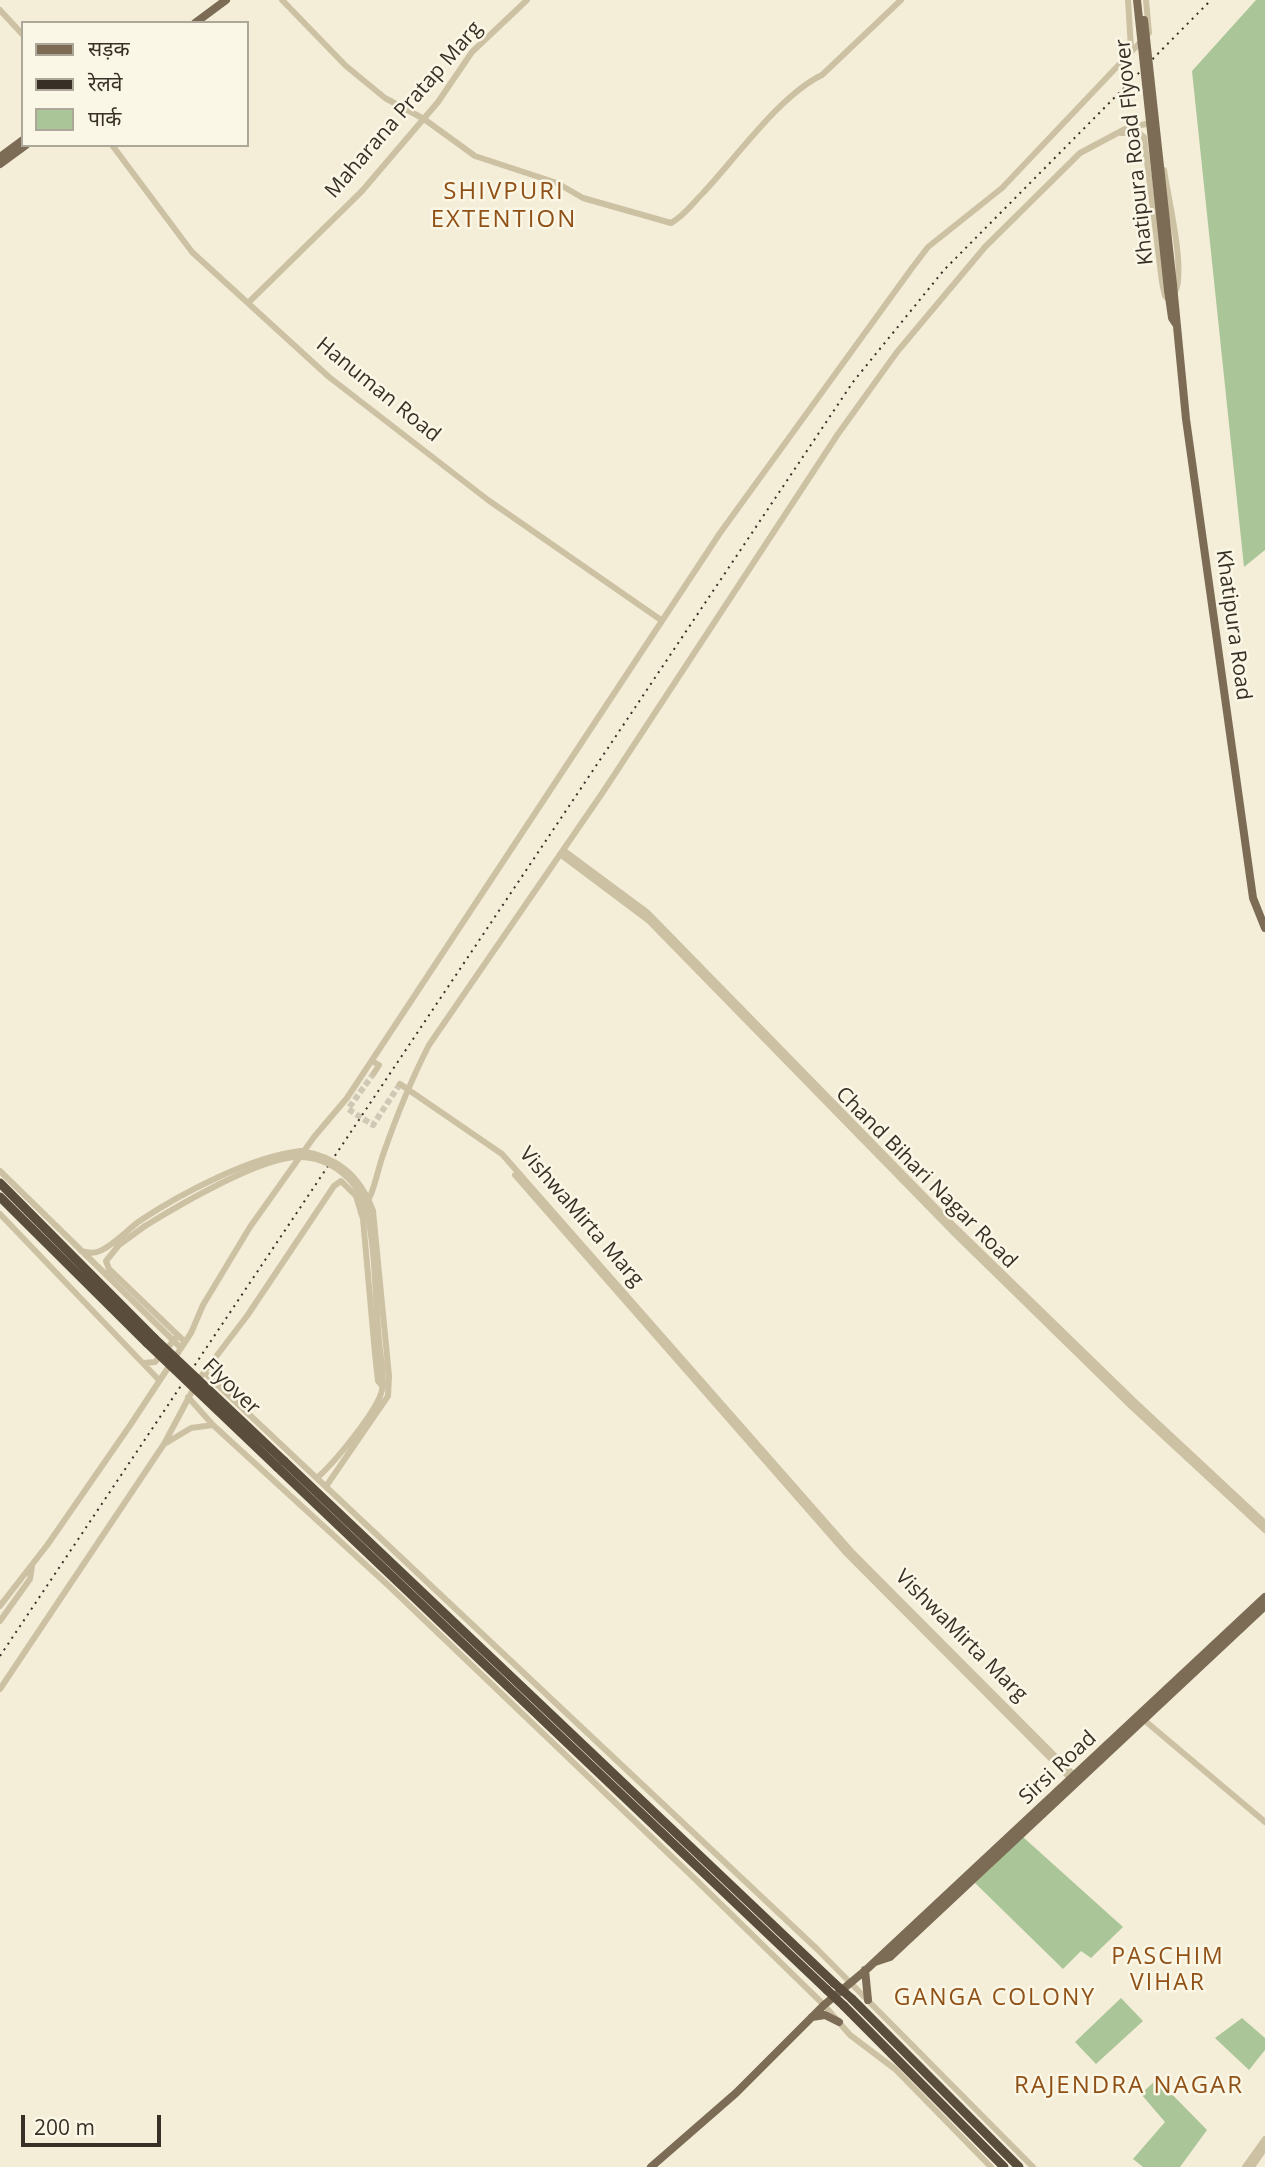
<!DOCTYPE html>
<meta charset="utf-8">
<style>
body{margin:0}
#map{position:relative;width:1265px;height:2167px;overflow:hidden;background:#f4eed9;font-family:"Open Sans","Noto Sans Devanagari",sans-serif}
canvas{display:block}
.legend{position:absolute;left:21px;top:21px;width:228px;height:126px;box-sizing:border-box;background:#fbf7e6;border:2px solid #ada799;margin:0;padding:9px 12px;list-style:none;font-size:21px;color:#383026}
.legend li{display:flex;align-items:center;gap:14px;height:35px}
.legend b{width:35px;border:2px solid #ada799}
.scale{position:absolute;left:21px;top:2115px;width:140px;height:32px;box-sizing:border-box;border:4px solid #383026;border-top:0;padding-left:9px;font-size:21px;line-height:24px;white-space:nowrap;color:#383026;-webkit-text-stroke:5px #fbf7e6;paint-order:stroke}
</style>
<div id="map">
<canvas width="1265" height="2167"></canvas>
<ul class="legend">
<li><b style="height:9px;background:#7c6c56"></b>सड़क</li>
<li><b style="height:9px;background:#383026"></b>रेलवे</li>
<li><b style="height:19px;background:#aac598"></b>पार्क</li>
</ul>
<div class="scale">200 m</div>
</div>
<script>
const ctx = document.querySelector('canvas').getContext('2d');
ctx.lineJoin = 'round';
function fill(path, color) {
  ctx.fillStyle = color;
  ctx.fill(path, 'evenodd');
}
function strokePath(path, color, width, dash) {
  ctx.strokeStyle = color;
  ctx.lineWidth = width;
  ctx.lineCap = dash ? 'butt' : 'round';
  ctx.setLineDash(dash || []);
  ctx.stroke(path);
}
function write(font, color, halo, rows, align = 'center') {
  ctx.font = font + ' "Open Sans",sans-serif';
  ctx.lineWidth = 5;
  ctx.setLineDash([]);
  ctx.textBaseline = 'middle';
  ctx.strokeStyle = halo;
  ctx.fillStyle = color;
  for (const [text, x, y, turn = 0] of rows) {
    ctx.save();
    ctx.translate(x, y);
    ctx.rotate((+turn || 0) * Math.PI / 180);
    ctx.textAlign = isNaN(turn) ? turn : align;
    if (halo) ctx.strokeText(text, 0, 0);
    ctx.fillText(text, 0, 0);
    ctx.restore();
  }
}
const green = new Path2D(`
 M 1256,0 L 1265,0 L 1265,550 L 1244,567 L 1192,71 Z
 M 1023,1837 L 1123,1927 L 1091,1958 L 1081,1951 L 1063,1969 L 975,1883 Z
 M 1121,1998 L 1143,2021 L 1096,2064 L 1075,2042 Z
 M 1242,2018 L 1265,2038 L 1265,2050 L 1249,2070 L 1215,2038 Z
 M 1157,2079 L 1207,2130 L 1180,2167 L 1143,2167 L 1133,2159 L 1165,2122 L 1141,2094 Z`);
const minorTunnel = new Path2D(`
 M 374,1073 L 348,1109 L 373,1125 L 400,1084`);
const minor = new Path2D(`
 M 282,0 L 346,66 L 385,98 L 424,119 L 475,156 L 557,183 L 583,198 L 671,223 C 684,216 693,203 703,193 C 736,158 780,95 822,75 L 901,0
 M 1128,0 L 1131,48
 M 0,10 L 23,35
 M 1121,133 L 1139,133 L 1144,137 L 1162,282 L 1165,296 L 1169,300
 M 112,145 L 192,252 L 329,377 L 488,500 L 661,620
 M 1164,170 C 1168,197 1186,272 1175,292
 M 248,303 L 362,191 L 438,102 L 472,52 L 527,0
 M 563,850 L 648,913 L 955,1227 L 1135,1402 L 1265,1523
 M 560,854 L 648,920 L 951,1230 L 1131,1406 L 1265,1530
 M 372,1061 L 379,1065 L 374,1073
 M 400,1084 L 502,1154 L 851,1551 L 1076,1777
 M 0,1171 L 181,1348
 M 515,1175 L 847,1554 L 1072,1780
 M 361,1213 C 375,1193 376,1174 384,1152 C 397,1115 411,1080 429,1045 L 603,792 L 838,434 L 897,352 L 985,247 L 1080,153 L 1127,128 L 1151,123
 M 0,1214 L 158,1379
 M 145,1226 L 119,1245 L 106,1261 L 109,1269 L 185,1342
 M 81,1251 C 89,1253 95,1254 102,1250 C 116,1243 128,1229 141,1220 C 182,1193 252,1156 301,1151
 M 143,1363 L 155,1362 L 176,1338
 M 204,1372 L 817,1949 L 1033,2167
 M 202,1375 L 247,1316 L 334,1186 L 341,1181 L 356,1196 L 363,1219 L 375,1354 L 378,1381 L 382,1386
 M 188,1397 L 213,1425 L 390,1587 L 694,1878 L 824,2005 L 850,2035 L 895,2069 L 991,2167
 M 166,1443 L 191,1428 L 213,1425
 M 318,1477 C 334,1463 378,1410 382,1390 C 385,1375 380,1356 379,1341
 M 327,1485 L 388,1396 L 389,1376 L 373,1211
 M 0,1606 L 48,1544 L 131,1424 L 191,1333 L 203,1305 L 250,1227 L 314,1137 L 347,1098 L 720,533 L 912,268 L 928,247 L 1002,188 L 1149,33 L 1146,0
 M 0,1621 L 30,1579 L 32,1566
 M 0,1689 L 164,1444 L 196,1384
 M 1144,1720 L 1265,1822
 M 1245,2167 L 1265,2139
 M 1252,2167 L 1265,2148`);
const major = new Path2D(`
 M 195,23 L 226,0
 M 0,157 L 23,140
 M 0,164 L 26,145
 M 1173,285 L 1186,419 L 1253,898 L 1265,928
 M 1168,290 L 1172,318 L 1176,324
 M 875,1962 L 890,1957 L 1265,1606
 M 865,1970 L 868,2000
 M 812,2017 L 825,2015 L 839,2022
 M 651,2167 L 736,2093 L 824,2005 L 867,1969 L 1265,1597`);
const highway = new Path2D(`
 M 0,1183 L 154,1338
 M 0,1197 L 147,1343
 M 284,1461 L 834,1983
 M 277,1467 L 827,1990
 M 852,1999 L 1019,2167
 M 844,2006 L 1004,2167`);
const rail = new Path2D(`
 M 0,1656 L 853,382 L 944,270 L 1211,0`);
const minorBridge = new Path2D(`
 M 301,1151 C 338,1157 360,1176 373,1211
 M 145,1226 C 179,1205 259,1158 297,1157 C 330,1156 359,1180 367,1212 C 376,1253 375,1299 379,1341`);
const majorBridge = new Path2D(`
 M 1137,0 L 1168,290
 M 1144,20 L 1173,285`);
const highwayBridge = new Path2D(`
 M 154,1338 L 284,1461
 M 147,1343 L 277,1467
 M 834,1983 L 852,1999
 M 827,1990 L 844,2006`);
const streetNames = [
 ["Maharana Pratap Marg",404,110,-49],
 ["Khatipura Road Flyover",1135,152,-96],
 ["Hanuman Road",378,390,39],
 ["Khatipura Road",1233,625,82],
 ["Chand Bihari Nagar Road",926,1178,45],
 ["VishwaMirta Marg",581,1217,49],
 ["Flyover",231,1387,44],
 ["VishwaMirta Marg",961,1636,45],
 ["Sirsi Road",1058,1768,-43]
];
const neighbourhoodNames = [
 ["PASCHIM",1168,1957],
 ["VIHAR",1168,1983],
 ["GANGA COLONY",995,1998]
];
const quarterNames = [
 ["SHIVPURI",504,192],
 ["EXTENTION",504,220],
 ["RAJENDRA NAGAR",1129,2086]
];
fill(green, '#aac598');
strokePath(minorTunnel, '#cec8b5', 6, [6, 3]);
strokePath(minor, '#cdc1a4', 6);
strokePath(major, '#7c6c56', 8);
strokePath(highway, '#5a4d3c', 9);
strokePath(rail, '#383026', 2, [2, 5]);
strokePath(minorBridge, '#cdc1a4', 6);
strokePath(majorBridge, '#7c6c56', 8);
strokePath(highwayBridge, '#5a4d3c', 9);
write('21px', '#383026', '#fbf7e6', streetNames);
ctx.letterSpacing = '2px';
write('23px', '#905117', '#fbf7e6', neighbourhoodNames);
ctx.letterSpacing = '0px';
ctx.letterSpacing = '2px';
write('24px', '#905117', '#fbf7e6', quarterNames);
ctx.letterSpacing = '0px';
</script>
